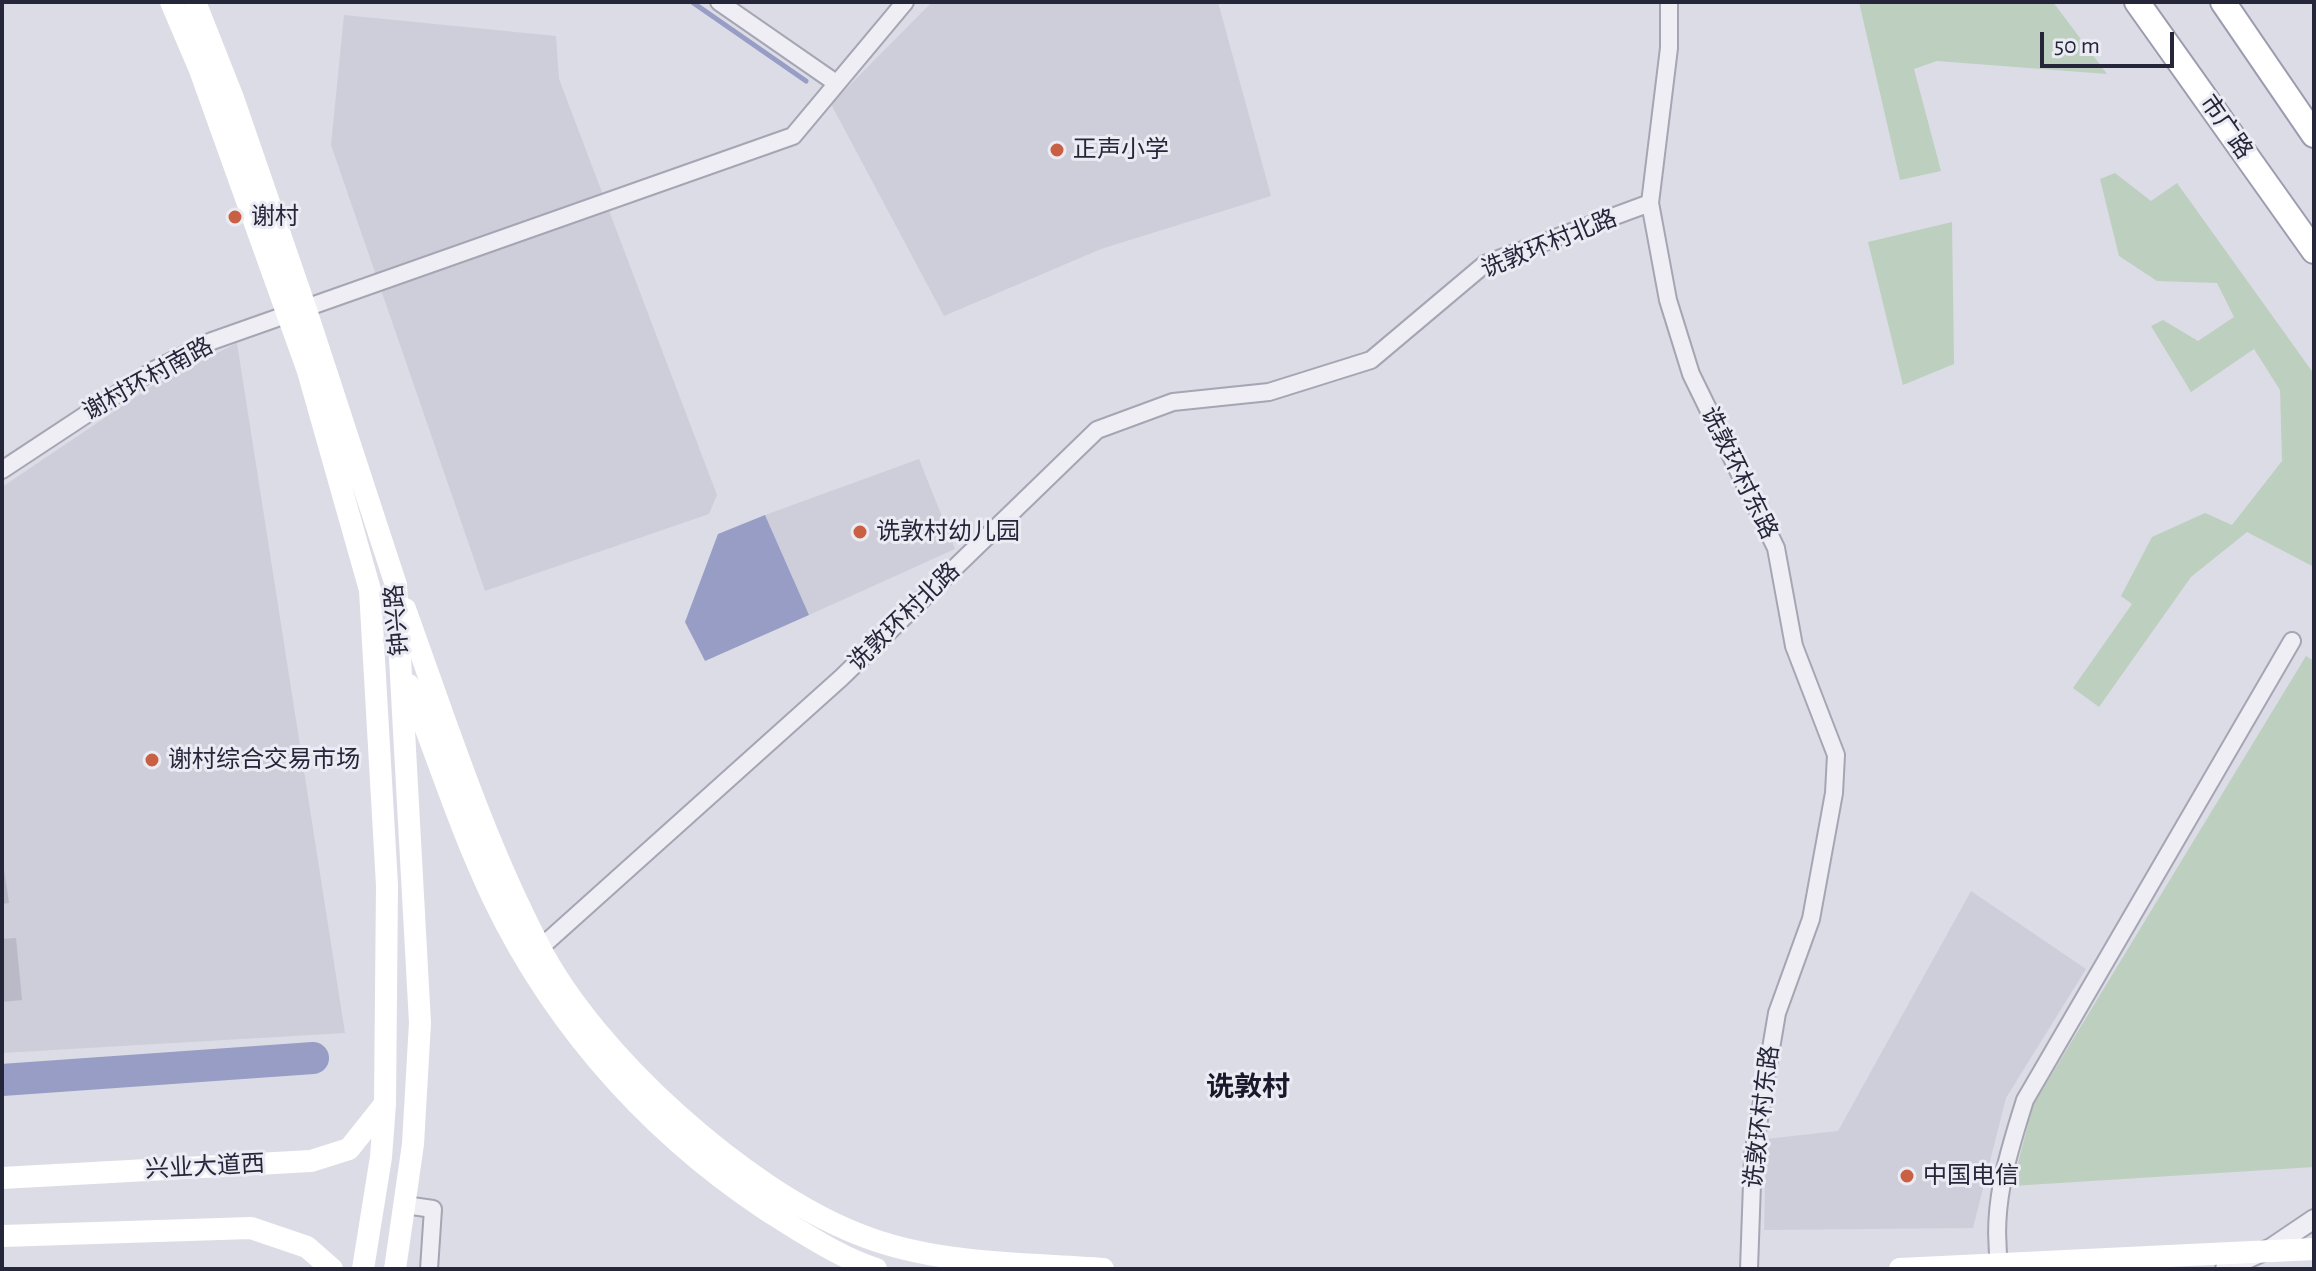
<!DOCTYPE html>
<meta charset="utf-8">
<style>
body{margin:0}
#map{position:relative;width:2316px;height:1271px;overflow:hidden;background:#dcdce6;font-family:"Alegreya Sans",sans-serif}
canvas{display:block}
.frame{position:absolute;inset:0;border:4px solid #26263b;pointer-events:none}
.scale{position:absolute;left:2040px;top:32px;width:134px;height:36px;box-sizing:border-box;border:4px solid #26263b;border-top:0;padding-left:10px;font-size:24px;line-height:28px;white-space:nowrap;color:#26263b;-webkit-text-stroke:6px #ebebf3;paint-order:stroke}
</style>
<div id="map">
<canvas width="2316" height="1271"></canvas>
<div class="frame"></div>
<div class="scale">50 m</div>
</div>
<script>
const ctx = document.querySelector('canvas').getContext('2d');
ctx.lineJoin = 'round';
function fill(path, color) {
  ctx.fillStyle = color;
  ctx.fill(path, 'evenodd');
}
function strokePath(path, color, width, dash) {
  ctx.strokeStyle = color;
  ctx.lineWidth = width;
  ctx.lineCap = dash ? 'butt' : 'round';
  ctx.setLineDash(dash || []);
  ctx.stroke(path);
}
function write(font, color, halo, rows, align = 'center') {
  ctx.font = font + ' "Alegreya Sans","Noto Sans SC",sans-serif';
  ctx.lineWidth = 6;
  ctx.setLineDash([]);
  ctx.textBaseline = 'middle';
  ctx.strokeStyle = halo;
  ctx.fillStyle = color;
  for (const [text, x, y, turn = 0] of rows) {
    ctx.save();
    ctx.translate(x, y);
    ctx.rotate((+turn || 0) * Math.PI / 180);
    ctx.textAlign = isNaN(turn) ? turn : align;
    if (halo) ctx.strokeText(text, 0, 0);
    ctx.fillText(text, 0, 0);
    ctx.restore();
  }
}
const built = new Path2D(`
 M 932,2 L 1218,2 L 1271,196 L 1101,249 L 944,316 L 831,104 Z
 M 344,15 L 556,36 L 559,79 L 717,495 L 709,514 L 485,591 L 331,145 Z
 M 237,343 L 345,1033 L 2,1053 L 2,487 L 155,384 Z
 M 919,459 L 955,549 L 809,615 L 765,515 Z
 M 1971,891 L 2086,969 L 2006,1098 L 1973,1228 L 1764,1230 L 1766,1139 L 1838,1131 Z`);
const green = new Path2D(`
 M 1859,2 L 2053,2 L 2107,74 L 1937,61 L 1914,69 L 1941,171 L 1900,180 Z
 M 2115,173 L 2151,201 L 2177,183 L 2314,374 L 2314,567 L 2247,532 L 2191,577 L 2099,707 L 2073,688 L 2132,604 L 2121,596 L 2152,537 L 2205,513 L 2232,525 L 2282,461 L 2280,390 L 2254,349 L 2191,392 L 2151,326 L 2163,320 L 2198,341 L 2234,317 L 2217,283 L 2157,281 L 2119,256 L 2100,179 Z
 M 1952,222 L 1954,364 L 1903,385 L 1868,242 Z
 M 2306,656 L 2314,661 L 2314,1167 L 2012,1186 L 2033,1105 Z`);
const water = new Path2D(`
 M 765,515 L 809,615 L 705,661 L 685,622 L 718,534 Z`);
const stream = new Path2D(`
 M 692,2 L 806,81`);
const river = new Path2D(`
 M 2,1080 L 313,1058`);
const building = new Path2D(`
 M 2,856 L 9,903 L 2,904 Z
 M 16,938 L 22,1000 L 2,1002 L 2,939 Z`);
const minor = new Path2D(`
 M 719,2 L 836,83
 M 1669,2 L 1669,48 L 1650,203 L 1668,300 L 1691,374 L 1776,548 L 1794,646 L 1836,755 L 1834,793 L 1811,919 L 1777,1013 L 1753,1155 L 1749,1269
 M 2,470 L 152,371 L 212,341 L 793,136 L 905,2
 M 540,948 L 841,678 L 1097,430 L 1173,402 L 1269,392 L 1371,360 L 1485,264 L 1650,203
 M 405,1205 L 433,1209 L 429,1269
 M 2000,1269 C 1990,1209 2007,1157 2025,1100 L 2292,641`);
const tertiary = new Path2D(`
 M 2225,1269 L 2271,1248 L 2314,1219`);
const secondary = new Path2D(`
 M 171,2 L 200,70 L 308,371 L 370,590 L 387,885 L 385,1104 L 381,1157 L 363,1269
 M 195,2 L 233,98 L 305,307 L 396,585 L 420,1023 L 413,1144 L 395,1269
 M 405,609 C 446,722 483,839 539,946 C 595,1055 744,1189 858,1234 C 934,1265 1022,1263 1103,1269
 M 409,685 C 437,755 460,829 493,898 C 558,1034 663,1147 790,1225 C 818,1242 845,1259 876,1269
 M 2,1178 L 311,1161 L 349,1149 L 384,1105
 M 2,1236 L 251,1228 L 307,1247 L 332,1269
 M 1900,1269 L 2314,1249`);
const primary = new Path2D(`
 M 2137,2 L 2314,251
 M 2223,2 L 2314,135`);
const markers = [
 [1057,150,8,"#c95f43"],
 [235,217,8,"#c95f43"],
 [860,532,8,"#c95f43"],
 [152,760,8,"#c95f43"],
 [1907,1176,8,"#c95f43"]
];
const streetNames = [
 ["市广路",2226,127,55],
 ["诜敦环村北路",1549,244,-22],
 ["谢村环村南路",148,379,-29],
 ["诜敦环村东路",1739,473,64],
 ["诜敦环村北路",904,617,-44],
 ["钟兴路",397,620,-95],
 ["诜敦环村东路",1762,1117,-83],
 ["兴业大道西",205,1167,-3]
];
const poiNames = [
 ["正声小学",1073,150],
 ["谢村",251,217],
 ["诜敦村幼儿园",876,532],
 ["谢村综合交易市场",168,760],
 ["中国电信",1923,1176]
];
const quarterNames = [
 ["诜敦村",1248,1088]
];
fill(built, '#ceceda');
fill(green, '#bdcfbf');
fill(water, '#979dc5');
strokePath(stream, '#979dc5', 5);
strokePath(river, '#979dc5', 32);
fill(building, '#b9b9c8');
strokePath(minor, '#a5a5b3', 20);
strokePath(tertiary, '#a5a5b3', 22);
strokePath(primary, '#9c9cb1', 28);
strokePath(minor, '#eeeef4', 16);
strokePath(tertiary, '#eeeef4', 18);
strokePath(secondary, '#fff', 22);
strokePath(primary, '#fff', 24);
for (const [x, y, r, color] of markers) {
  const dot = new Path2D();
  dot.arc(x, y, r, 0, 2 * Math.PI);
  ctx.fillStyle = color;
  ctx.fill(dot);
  strokePath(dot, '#ebebf3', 3);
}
write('24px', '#26263b', '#ebebf3', streetNames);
write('24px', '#26263b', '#ebebf3', poiNames, 'left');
write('bold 28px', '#19192c', '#ebebf3', quarterNames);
</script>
